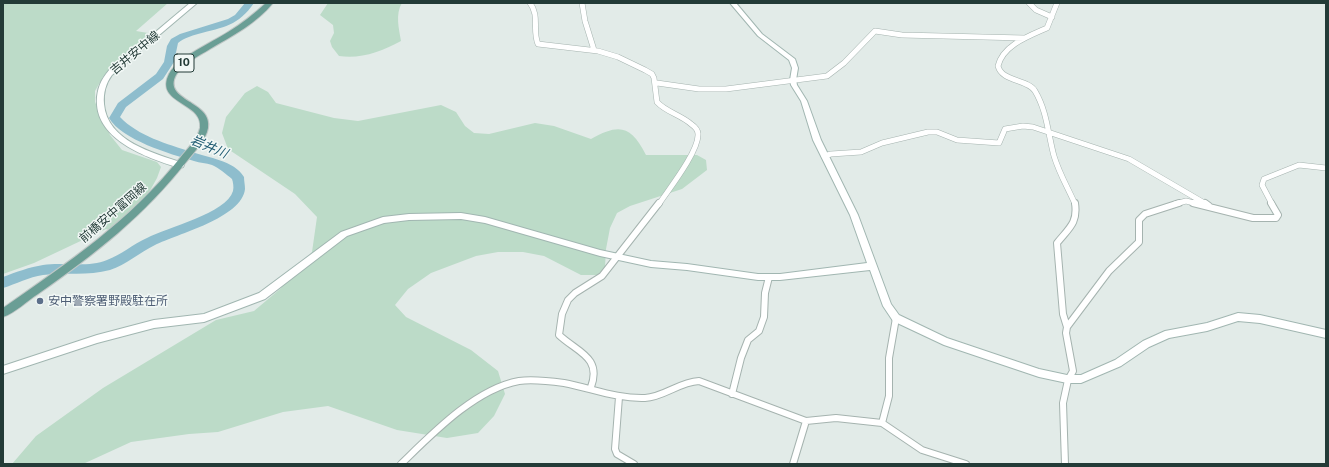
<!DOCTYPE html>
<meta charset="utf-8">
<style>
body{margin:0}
#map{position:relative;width:1329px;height:467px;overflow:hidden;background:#e2ebe8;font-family:"Public Sans",sans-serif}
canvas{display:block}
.frame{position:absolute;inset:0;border:4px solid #233b37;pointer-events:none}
</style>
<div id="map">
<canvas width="1329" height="467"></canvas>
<div class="frame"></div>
</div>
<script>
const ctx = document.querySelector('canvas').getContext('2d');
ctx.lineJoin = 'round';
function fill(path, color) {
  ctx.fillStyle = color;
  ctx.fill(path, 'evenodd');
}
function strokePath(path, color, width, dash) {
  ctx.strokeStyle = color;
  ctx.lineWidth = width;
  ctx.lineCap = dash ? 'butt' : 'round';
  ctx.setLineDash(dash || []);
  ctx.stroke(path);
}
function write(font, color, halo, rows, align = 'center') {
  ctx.font = font + ' "Public Sans","Noto Sans JP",sans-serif';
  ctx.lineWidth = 3;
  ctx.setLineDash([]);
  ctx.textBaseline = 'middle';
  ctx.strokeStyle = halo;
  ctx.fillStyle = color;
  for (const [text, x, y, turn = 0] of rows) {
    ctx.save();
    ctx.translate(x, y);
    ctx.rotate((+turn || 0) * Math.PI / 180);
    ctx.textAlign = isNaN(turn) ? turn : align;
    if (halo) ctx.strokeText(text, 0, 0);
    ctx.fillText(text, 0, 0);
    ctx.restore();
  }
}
const green = new Path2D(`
 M 3,3 L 188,3 L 168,3 L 136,31 L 154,34 L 111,67 L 103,77 L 95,91 L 95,102 L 110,135 L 122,150 L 157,162 L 161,167 L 157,178 L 142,205 L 111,231 L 106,229 L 34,263 L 3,274 Z
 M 328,3 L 402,3 C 395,14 399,29 401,41 C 381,52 361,59 339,56 L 332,47 L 330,41 L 334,33 L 333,25 L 320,15 Z
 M 257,86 L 268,92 L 276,103 L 334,118 L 358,121 L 441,105 L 456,112 L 465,126 L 474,133 L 489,134 L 535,123 L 554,126 L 591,139 C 620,123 631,126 646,155 L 697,155 L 706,160 L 707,170 L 682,189 L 630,206 L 617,213 L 610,228 L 606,249 L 605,267 L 599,275 L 581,275 L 544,256 L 523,252 L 498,252 L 476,256 L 431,273 L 408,289 L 395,305 L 406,317 L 471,350 L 498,371 L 505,394 L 494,416 L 478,433 L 447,438 L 397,430 L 328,406 L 283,412 L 218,432 L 189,434 L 131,442 L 83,464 L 12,464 L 36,436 L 103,388 L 216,320 L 254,311 L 280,289 L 312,252 L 317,217 L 295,194 L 228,149 L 222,133 L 226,117 L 245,93 Z`);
const river = new Path2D(`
 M 245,3 L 254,3 C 238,26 224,27 198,34 C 191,36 184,38 178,43 L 174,62 L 163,79 L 126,107 L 120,117 C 138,136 167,144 192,152 C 208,158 234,160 244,177 C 244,181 245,185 245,189 C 242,218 177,234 155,245 C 140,252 126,265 110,270 C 88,276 65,272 43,275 C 29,277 16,284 3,288 L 3,277 C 16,272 30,267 43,265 C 64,262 88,268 107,260 C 121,255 133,244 147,238 C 166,228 227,213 233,191 C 234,187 233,182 232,179 C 226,174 219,168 212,165 C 206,163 200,163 194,161 C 170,154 122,140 109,118 L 118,103 L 156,74 L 164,62 L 167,46 L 171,39 L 180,34 L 228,19 L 235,15 Z`);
const streetFar1 = new Path2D(`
 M 530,3 C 540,16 532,30 538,44 L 598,51 L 618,57 L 645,70 L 652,74 L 654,78 L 657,102 C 666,112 681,115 691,124 C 694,126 698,130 698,134 C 699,151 669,189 659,204
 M 582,3 L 585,21 L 594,50
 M 1029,3 L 1036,10 L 1052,17
 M 1057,3 L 1047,28 C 1029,36 1003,45 998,66 C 1002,82 1028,79 1035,91 C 1047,111 1048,134 1054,156 C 1059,173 1068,188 1075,204
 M 657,83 L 699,89 L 726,89 L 827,76 L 844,63 L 875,31 L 902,35 L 1024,38
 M 824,156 L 831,154 L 861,152 L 882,143 L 928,132 L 937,132 L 957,140 L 999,143 L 1005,129 L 1023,126 L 1033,127 L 1129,159 L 1206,204
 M 1175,204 L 1186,201 L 1198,204
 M 1272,204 L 1262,185 L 1264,179 L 1299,165 L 1326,168`);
const street = new Path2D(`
 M 1193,203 L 1253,218 L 1276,218 L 1278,215 L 1271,203
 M 1205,203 L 1209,206
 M 1067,327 L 1063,314 L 1057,243 C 1069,228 1078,223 1075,203
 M 591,387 C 602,357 577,352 559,335 L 562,314 L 568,300 L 575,293 L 602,276 L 659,203
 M 732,394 L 741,358 L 748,340 L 759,331 L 764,317 L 765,293 L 769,277
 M 619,397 L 615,449 L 617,454 L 634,464
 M 882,423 L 889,396 L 889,358 L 896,318
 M 401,464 C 432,434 475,389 519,381 C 534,379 549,381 564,383 C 591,388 617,399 645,398 C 664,397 679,382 699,381 L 806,421 L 836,418 L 882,423 L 922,450 L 966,464
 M 793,464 L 806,421
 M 1065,464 L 1063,403 L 1068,380 L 1073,371 L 1066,333 L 1067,327 L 1109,271 L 1139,242 L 1139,220 L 1145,214 L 1179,203`);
const secondary = new Path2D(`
 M 190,3 L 197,3 L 112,75 C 106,83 103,93 104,104 C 107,141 153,153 183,163 L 184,165 L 183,167 L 180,168 C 150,159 100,142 97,105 C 96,94 99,83 106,74 C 113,64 124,57 134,50 C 153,34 171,19 190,3 Z
 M 730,3 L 736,3 L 762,34 L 795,59 L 798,68 L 796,80 L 797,85 L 807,101 L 821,140 L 858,215 L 891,304 L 899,315 L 947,338 L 1039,369 L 1067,375 L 1081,375 L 1115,360 L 1143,341 L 1165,331 L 1207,323 L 1238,313 L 1260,315 L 1326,330 L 1326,338 L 1260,323 L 1238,321 L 1207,331 L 1169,338 L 1149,347 L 1121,366 L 1081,383 L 1067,383 L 1039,377 L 944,345 L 893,321 L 883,306 L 870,270 L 780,280 L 758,280 L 687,270 L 651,267 L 600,256 L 485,223 L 461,219 L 409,220 L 384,223 L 347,236 L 265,299 L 204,322 L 154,328 L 97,343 L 3,374 L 3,366 L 97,335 L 154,320 L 204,314 L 259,293 L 341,232 L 383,217 L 409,214 L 461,213 L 485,217 L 600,250 L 651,261 L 687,264 L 758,274 L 780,274 L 867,263 L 850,215 L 813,140 L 801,101 L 791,85 L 790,80 L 792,68 L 789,60 L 758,36 Z`);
const primary = new Path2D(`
 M 266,3 L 273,3 C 257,23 232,36 210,49 C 199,56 183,63 176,75 C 162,101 213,101 208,128 C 206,140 194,152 187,161 C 144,216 95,254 38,294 C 27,301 15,313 3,317 L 3,308 C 69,262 130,221 180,158 C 187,149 198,139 200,128 C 204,102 154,104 169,74 C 178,57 211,43 228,32 C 241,24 254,14 266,3 Z`);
const markers = [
 [40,301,4,"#5c6f8a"]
];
const shields = [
 [184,63,20]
];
const shieldNames = [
 ["10",184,63]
];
const streetNames = [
 ["吉井安中線",135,53,-40],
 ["前橋安中富岡線",113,213,-41]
];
const serviceNames = [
 ["安中警察署野殿駐在所",48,301]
];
const waterNames = [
 ["岩井川",209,147,23]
];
fill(green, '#bcdbc8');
fill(river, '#8ebdcd');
strokePath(streetFar1, '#a5b3af', 6);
strokePath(street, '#a5b3af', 8);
strokePath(secondary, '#a1b6b1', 2);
strokePath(primary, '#c1c8c7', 2);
strokePath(streetFar1, '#fff', 5);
strokePath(street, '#fff', 6);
fill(secondary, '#fff');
fill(primary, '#6a9e95');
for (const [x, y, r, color] of markers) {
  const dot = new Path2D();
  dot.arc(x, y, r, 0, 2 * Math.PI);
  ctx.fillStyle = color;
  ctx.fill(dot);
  strokePath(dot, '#f2f8f6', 1.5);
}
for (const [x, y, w] of shields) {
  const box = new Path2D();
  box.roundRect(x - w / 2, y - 9, w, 18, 3);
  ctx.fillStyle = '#f2f8f6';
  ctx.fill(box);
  strokePath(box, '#233b37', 1);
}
write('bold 11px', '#233b37', null, shieldNames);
write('12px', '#233b37', '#f2f8f6', streetNames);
write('12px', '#4e5e75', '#f2f8f6', serviceNames, 'left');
write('italic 13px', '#215d73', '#f2f8f6', waterNames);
</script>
